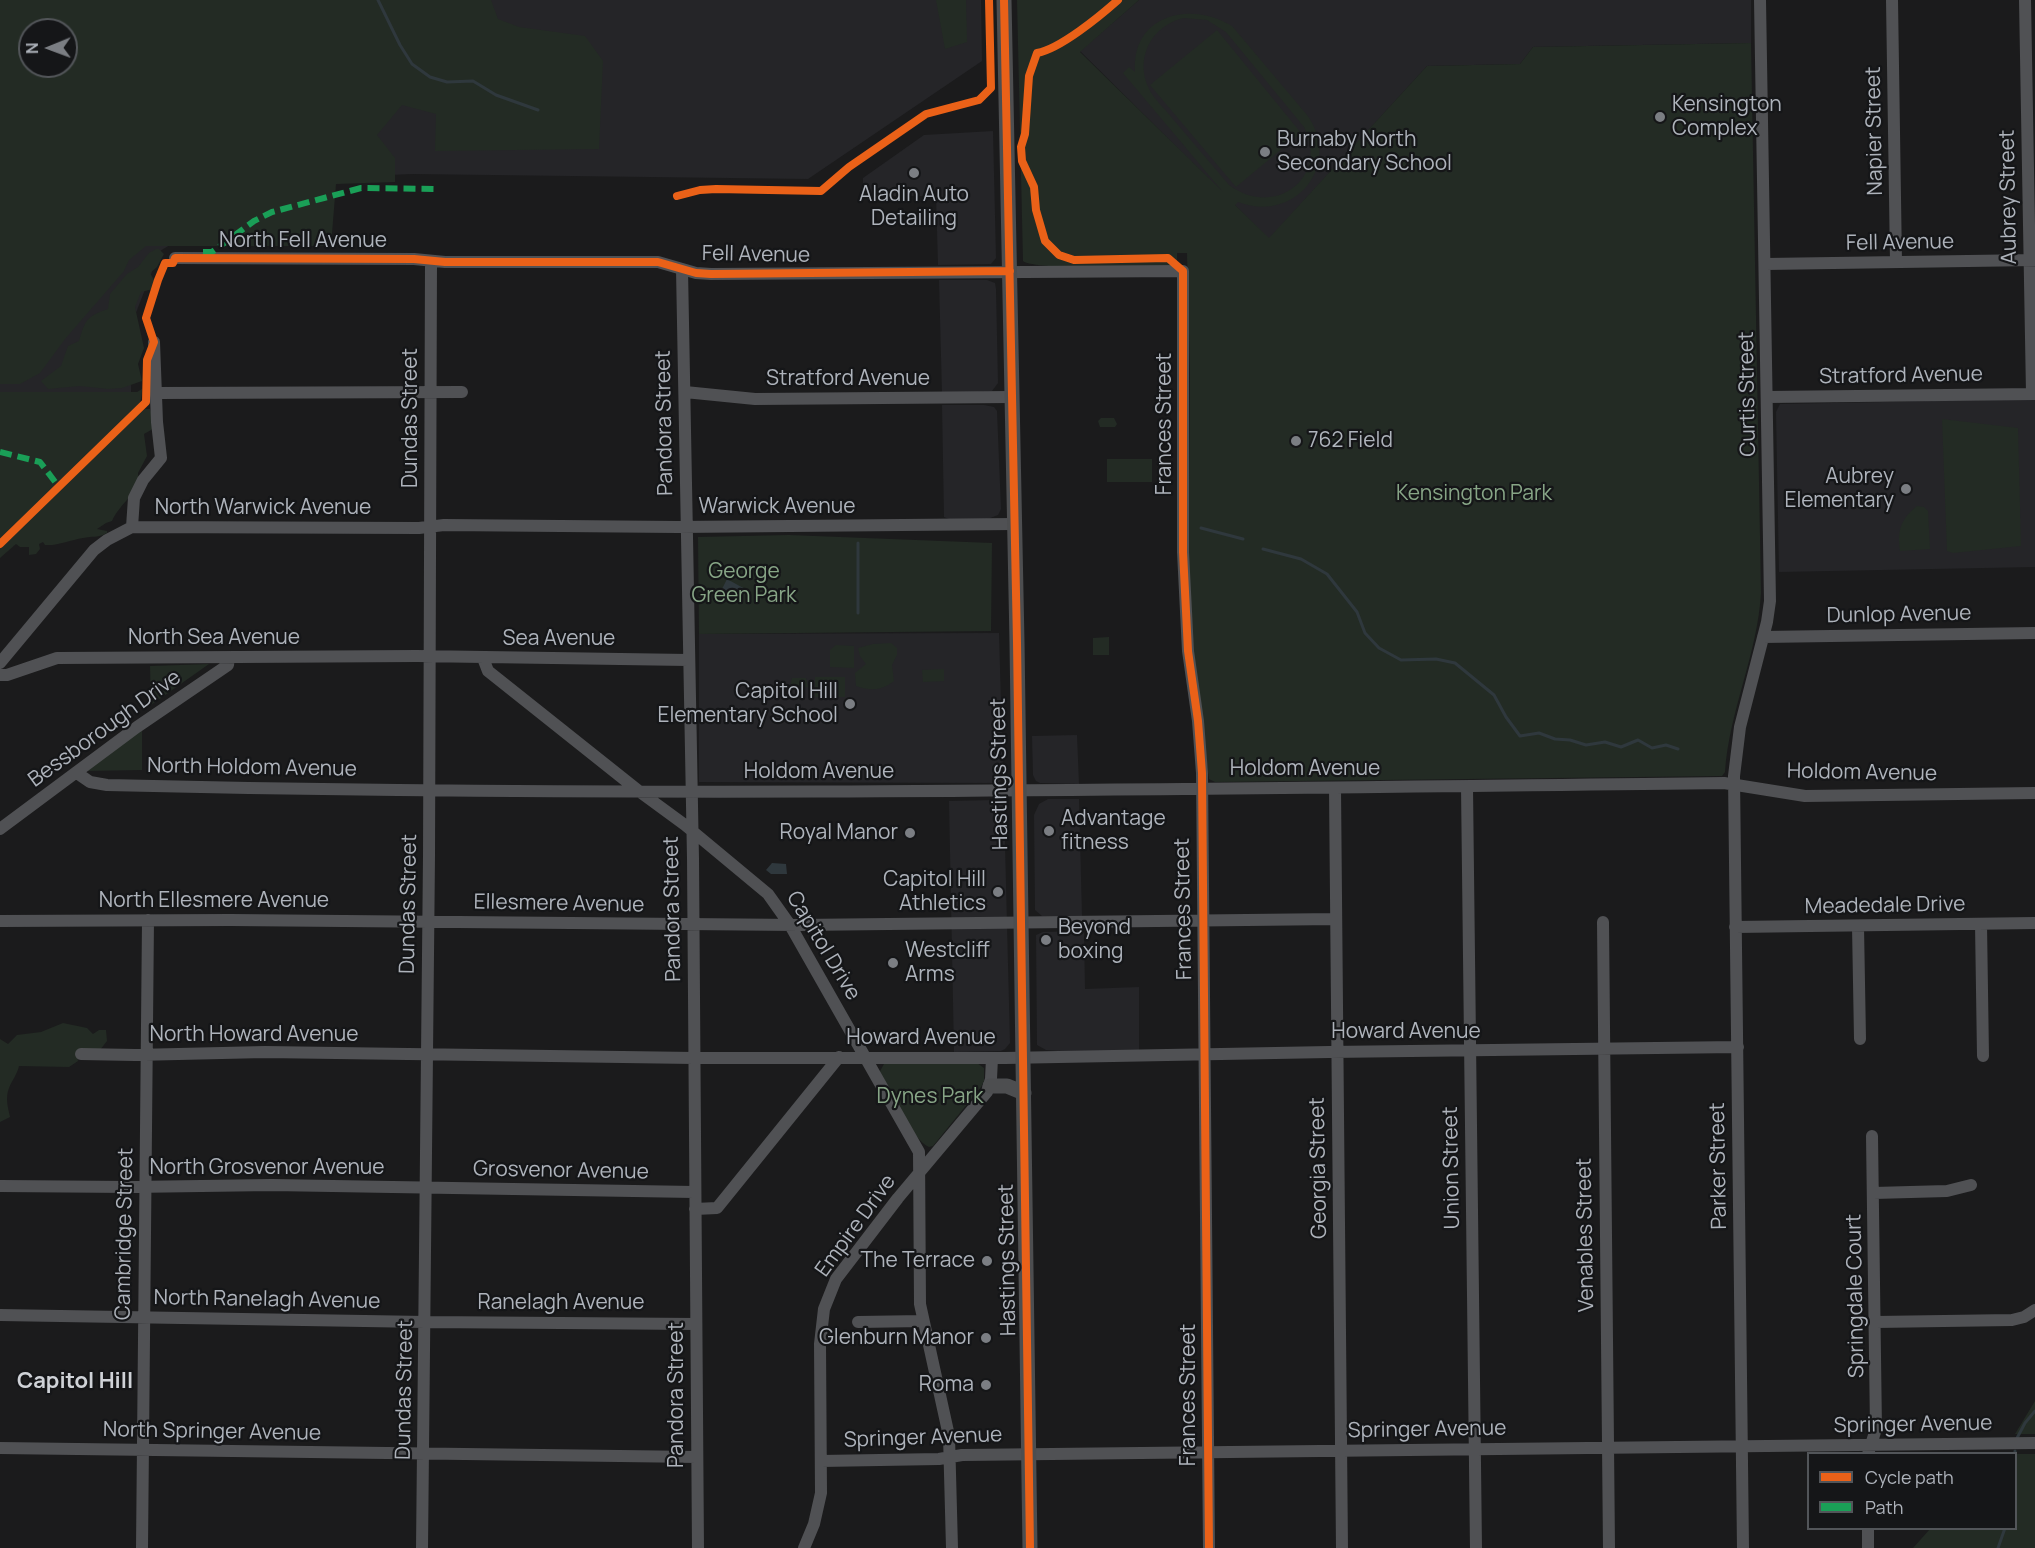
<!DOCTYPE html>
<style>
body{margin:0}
#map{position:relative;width:2035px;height:1548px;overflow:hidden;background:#1b1b1c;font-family:Manrope,sans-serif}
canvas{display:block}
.legend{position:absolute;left:1807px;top:1452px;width:210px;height:78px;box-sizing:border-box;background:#151618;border:2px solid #525559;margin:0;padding:8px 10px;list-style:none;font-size:18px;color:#aeb3bb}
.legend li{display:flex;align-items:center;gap:12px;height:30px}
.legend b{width:30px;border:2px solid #525559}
.north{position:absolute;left:18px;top:18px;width:60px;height:60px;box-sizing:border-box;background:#151618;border:2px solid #525559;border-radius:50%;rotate:269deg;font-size:16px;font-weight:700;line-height:24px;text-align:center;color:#aeb3bb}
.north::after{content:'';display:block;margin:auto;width:21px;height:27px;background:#7b7e83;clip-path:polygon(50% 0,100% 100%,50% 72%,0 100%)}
</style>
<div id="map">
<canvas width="2035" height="1548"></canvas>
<ul class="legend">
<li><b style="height:8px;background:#ea6118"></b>Cycle path</li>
<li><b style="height:8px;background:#1a9f57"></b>Path</li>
</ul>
<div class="north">N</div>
</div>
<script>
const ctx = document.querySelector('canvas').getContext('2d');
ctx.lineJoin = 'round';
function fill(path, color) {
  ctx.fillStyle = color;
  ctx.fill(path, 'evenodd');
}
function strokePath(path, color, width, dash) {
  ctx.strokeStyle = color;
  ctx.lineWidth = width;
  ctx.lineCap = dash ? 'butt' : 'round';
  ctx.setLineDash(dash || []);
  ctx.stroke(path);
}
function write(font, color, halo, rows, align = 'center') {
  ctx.font = font + ' Manrope,sans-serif';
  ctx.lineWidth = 4.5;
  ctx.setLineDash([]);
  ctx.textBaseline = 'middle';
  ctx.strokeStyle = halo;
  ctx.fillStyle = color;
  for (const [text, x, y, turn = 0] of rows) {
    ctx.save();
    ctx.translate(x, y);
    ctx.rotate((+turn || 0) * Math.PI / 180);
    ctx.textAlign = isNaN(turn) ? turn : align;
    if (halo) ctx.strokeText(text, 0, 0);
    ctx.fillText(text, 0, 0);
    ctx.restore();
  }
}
const built = new Path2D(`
 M 0,0 L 981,0 L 982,61 L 808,179 L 412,174 L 320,178 L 226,211 L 160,251 L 132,323 L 131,392 L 0,392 ZM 30,30 L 66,30 L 66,66 L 30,66 Z
 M 1139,0 L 1751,0 L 1751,43 L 1533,47 L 1520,64 L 1427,66 L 1269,239 L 1080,51 Z
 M 993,131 L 996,258 L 991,264 L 938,265 L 936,196 L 863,196 L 863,178 L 924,135 Z
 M 939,280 L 987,280 L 995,283 L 996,289 L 998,383 L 992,391 L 942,394 Z
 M 2035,399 L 2035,567 L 1779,572 L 1776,412 L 1780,404 Z
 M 942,405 L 984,405 L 994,407 L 997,411 L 1001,509 L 998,515 L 985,520 L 949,519 L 944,517 Z
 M 999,633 L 1003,774 L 1001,780 L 998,783 L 699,782 L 699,634 Z
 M 1077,735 L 1079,784 L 1040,783 L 1036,781 L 1033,775 L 1032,736 Z
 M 1048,799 L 1079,799 L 1082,916 L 1042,916 L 1035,910 L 1034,815 L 1039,804 Z
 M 996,800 L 1004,805 L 1010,1043 L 1005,1049 L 1001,1051 L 954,1052 L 949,801 Z
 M 1084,931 L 1085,989 L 1139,987 L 1139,1053 L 1089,1053 L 1046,1050 L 1037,1045 L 1036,935 L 1043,932 Z`);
const green = new Path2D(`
 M 0,0 L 491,0 L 498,19 L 519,27 L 585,36 L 603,61 L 599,149 L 435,151 L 436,114 L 402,105 L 377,135 L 395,158 L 395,182 L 336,184 L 331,246 L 146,246 L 129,260 L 124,271 L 65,339 L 40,373 L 20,384 L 0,384 ZM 30,30 L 66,30 L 66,66 L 30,66 Z
 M 936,0 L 966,0 L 967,42 L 945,49 Z
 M 1017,0 L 1139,0 L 1080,52 L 1223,192 L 1123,73 L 1129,67 L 1135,72 C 1131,15 1190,0 1232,26 L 1307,115 C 1343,165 1295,224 1238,202 L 1235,205 L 1269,238 L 1427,66 L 1520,64 L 1533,47 L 1751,43 L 1761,592 C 1758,653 1729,711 1725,772 L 1722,776 L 1215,782 L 1209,779 L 1191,647 L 1188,585 L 1190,373 L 1187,253 L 1177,253 L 1177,262 L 1174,266 C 1151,266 1036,271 1023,261 ZM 1184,18 L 1207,20 L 1226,32 L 1304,127 C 1330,178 1274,219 1229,185 C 1210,163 1191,140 1172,118 C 1165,109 1154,99 1149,89 C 1134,58 1152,25 1184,18 Z
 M 1217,30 L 1301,133 L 1236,187 L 1150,85 Z
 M 156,249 L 159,249 L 164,254 L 157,267 L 150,273 L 154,280 L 153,289 L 141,292 L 135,307 L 144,348 L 138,364 L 142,381 L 122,388 L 108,389 L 80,386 L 48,389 L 41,381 L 61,366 L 68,346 L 79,341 C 85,320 87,316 108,309 L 110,294 L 127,274 L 138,267 L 149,253 Z
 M 142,389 C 142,398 139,403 140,412 L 145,409 L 150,409 L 156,425 L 151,430 L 144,434 L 147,456 L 138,473 C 140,493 119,504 112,521 L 106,523 L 97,529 L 107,531 L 107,533 C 99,538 92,536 83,538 C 70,540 58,546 45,545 L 43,542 L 39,544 L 40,549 L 36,554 L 29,555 L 29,547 L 20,547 L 16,544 L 0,558 L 0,392 L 137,392 Z
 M 1101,418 L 1114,418 L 1117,424 L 1115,427 L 1100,427 L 1098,421 Z
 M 1942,419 L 2018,428 L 2021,546 L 1953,553 L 1947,551 Z
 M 1107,459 L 1152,459 L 1152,482 L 1107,482 Z
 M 1917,506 L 1924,507 L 1928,511 L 1930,549 L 1900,551 C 1897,530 1901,519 1917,506 Z
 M 789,535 L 992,543 L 991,631 L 699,634 L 698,537 Z
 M 1109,637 L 1109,655 L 1093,655 L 1093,638 Z
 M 891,643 L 897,648 L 897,655 L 892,665 L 894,681 C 881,691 871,691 856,686 L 855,673 L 866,664 L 860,656 L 858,648 L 873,644 Z
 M 836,645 L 854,646 L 854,668 L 830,667 L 830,650 Z
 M 209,664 L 151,705 L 150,666 Z
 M 944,669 L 944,681 L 923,682 L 922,670 Z
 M 815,677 L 845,677 L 845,697 L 815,697 Z
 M 792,678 L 806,678 L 808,687 L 790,687 Z
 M 142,727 L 142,770 L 84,771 Z
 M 63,1023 L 87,1028 L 93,1034 L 99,1030 L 106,1030 L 107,1041 L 100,1050 L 77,1053 L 78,1061 L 69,1067 L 19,1066 C 17,1075 12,1080 9,1088 C 5,1098 8,1108 10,1117 L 0,1122 L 0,1039 L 8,1044 L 17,1035 L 41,1032 Z
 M 977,1063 L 984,1068 L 984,1081 L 981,1087 L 933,1146 L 929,1147 C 912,1140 889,1091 879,1073 L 884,1064 Z
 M 2035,1401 L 2035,1434 L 2015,1434 Z
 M 2016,1454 L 2035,1454 L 2035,1548 L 1913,1548 L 1930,1529 L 2016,1528 Z`);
const water = new Path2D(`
 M 727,579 L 745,589 L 739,600 L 722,589 Z
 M 772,863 L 786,864 L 787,874 L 771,874 L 766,870 Z`);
const stream = new Path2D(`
 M 378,0 L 400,45 L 412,64 L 430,77 L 447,82 L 473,81 L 496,95 L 538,110
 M 1201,528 L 1243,539
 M 858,543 L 858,613
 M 1263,549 L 1301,559 L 1327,574 L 1357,612 L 1365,633 L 1379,648 L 1401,660 L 1436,659 L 1455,663 L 1494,695 L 1506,717 L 1520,736 L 1539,733 L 1555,739 L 1570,740 L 1586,745 L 1605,742 L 1621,747 L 1638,740 L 1652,748 L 1666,745 L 1678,749
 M 2016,1440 L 2025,1423 L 2035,1411
 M 2015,1454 L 2015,1451
 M 1998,1548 L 2005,1528`);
const minor = new Path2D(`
 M 1892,0 L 1896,262
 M 2025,0 L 2032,394
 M 175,258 L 414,259 L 445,262 L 658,262 L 696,273 L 711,274 L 1183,271 L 1183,552 L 1188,651 L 1198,721 L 1202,773 L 1209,1548
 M 1766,264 L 2035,260
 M 682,269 L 693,858 L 698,1548
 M 685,392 L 755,399 L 1012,397
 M 156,393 L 462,392
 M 1768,397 L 2035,394
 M 132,527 L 134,498 L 143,480 L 161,458 L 157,422 L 154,342
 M 1763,637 L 2035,633
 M 483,658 L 488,671 L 640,792 L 685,825 L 768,894 L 790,925 L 919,1152 L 920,1304 L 949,1436 L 952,1548
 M 0,663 L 94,550 L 107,540 L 132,527 L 419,528 L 444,525 L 678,527 L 1015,524
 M 0,675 L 7,675 L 57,658 L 417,656 L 688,660
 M 77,773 L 90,782 L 107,785 C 646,798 1185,789 1724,783 L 1805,796 L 2035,793
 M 1467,787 L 1476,1548
 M 1335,788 L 1342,1548
 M 0,829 L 137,727 L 228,665 L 229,658
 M 0,921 L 230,920 L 799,925 L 1336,919
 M 1603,922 L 1609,1548
 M 1981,924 L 1983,1056
 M 1858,926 L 1860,1039
 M 1735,927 L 2035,923
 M 81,1054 L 135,1055 L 265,1052 L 694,1058 L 1005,1058 L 1329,1052 L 1738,1047
 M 0,1186 L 131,1187 L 272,1185 L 694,1192
 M 1874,1193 L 1947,1191 L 1971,1185
 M 695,1209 L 717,1208 L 839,1057
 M 0,1315 L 425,1322 L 696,1324
 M 858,1322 L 923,1321
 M 1876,1322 L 2012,1320 L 2024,1317 L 2035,1310
 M 0,1448 L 697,1457
 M 1868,1454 L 1876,1429 L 1872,1136
 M 821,1461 L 939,1459 L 962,1455 L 2035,1443
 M 1868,1528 L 1868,1548
 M 142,1548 L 148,920
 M 422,1548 L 429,856 L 431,261
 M 804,1548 L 814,1524 L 821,1493 L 820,1344 L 824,1309 L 836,1279 L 898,1198 L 987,1092 L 991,1079 L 992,1058
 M 1743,1548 L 1734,776 L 1740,727 L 1767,622 L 1770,601 L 1760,0`);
const major = new Path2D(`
 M 1004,0 L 1017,642 L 1030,1548
 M 990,1086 L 1007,1086 L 1024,1093`);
const quiet = new Path2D(`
 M 203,252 L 212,252 L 254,221 L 272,212 L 361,188 L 437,189
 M 0,452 L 40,462 L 59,487`);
const cycleway = new Path2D(`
 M 1004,0 L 1017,642 L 1030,1548
 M 1118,0 C 1100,16 1060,49 1037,53 L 1029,76 L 1025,134 L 1021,147 L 1022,161 L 1034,187 L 1036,210 L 1045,241 L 1059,255 L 1074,260 L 1168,258 L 1183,271 L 1183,552 L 1188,651 L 1198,721 L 1202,773 L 1209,1548
 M 677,196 L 700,190 L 716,189 L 821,191 L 849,167 L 926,114 L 979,100 L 991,88 L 989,0
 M 0,544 L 146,402 L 147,360 L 154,342 L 146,318 L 158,280 L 165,263 L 173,263 L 175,258 L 414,259 L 445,262 L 658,262 L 696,273 L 711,274 L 1010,271`);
const markers = [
 [1660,117,6,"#7b7e83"],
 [1265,152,6,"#7b7e83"],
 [914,173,6,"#7b7e83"],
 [1296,441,6,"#7b7e83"],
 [1906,489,6,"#7b7e83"],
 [850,704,6,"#7b7e83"],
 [1049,831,6,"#7b7e83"],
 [910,833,6,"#7b7e83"],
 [998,892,6,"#7b7e83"],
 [1046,940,6,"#7b7e83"],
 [893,963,6,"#7b7e83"],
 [987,1261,6,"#7b7e83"],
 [986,1338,6,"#7b7e83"],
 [986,1385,6,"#7b7e83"]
];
const poiNames = [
 ["Kensington",1672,105,"left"],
 ["Complex",1672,129,"left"],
 ["Burnaby North",1277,140,"left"],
 ["Secondary School",1277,164,"left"],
 ["Aladin Auto",914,195,"center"],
 ["Detailing",914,219,"center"],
 ["762 Field",1308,441,"left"],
 ["Aubrey",1894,477],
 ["Elementary",1894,501],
 ["Capitol Hill",838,692],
 ["Elementary School",838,716],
 ["Advantage",1061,819,"left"],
 ["fitness",1061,843,"left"],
 ["Royal Manor",898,833],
 ["Capitol Hill",986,880],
 ["Athletics",986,904],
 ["Beyond",1058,928,"left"],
 ["boxing",1058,952,"left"],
 ["Westcliff",905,951,"left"],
 ["Arms",905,975,"left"],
 ["The Terrace",975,1261],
 ["Glenburn Manor",974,1338],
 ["Roma",974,1385]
];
const streetNames = [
 ["Napier Street",1875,131,-91],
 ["Aubrey Street",2009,197,-91],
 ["North Fell Avenue",303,241],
 ["Fell Avenue",1900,243,-1],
 ["Fell Avenue",756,255,1],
 ["Stratford Avenue",1901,376,-1],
 ["Stratford Avenue",848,379],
 ["Curtis Street",1748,394,-91],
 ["Dundas Street",411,418,-90],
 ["Pandora Street",665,423,-91],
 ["Frances Street",1165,424,-90],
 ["Warwick Avenue",777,507],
 ["North Warwick Avenue",263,508],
 ["Dunlop Avenue",1899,615,-1],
 ["North Sea Avenue",214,638],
 ["Sea Avenue",559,639],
 ["Bessborough Drive",105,729,-36],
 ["North Holdom Avenue",252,768,1],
 ["Holdom Avenue",1305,769],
 ["Holdom Avenue",819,772],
 ["Holdom Avenue",1862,773,1],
 ["Hastings Street",1000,774,-91],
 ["North Ellesmere Avenue",214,901],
 ["Dundas Street",409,904,-89],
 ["Ellesmere Avenue",559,904,1],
 ["Meadedale Drive",1885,906,-1],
 ["Pandora Street",673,909,-91],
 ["Frances Street",1184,909,-91],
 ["Capitol Drive",823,946,59],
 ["Howard Avenue",1406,1032],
 ["North Howard Avenue",254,1035],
 ["Howard Avenue",921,1038],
 ["Parker Street",1719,1166,-91],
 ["North Grosvenor Avenue",267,1168],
 ["Georgia Street",1319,1168,-91],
 ["Union Street",1452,1168,-91],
 ["Grosvenor Avenue",561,1171,1],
 ["Empire Drive",856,1226,-54],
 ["Cambridge Street",125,1234,-89],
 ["Venables Street",1586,1235,-91],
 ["Hastings Street",1008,1260,-91],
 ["Springdale Court",1856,1296,-91],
 ["North Ranelagh Avenue",267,1300,1],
 ["Ranelagh Avenue",561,1303],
 ["Dundas Street",405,1390,-89],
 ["Pandora Street",677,1395,-90],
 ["Frances Street",1189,1395,-90],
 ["Springer Avenue",1913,1425,-1],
 ["Springer Avenue",1427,1430,-1],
 ["North Springer Avenue",212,1432,1],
 ["Springer Avenue",923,1438,-2]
];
const parkNames = [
 ["Kensington Park",1474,494],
 ["George",744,572],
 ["Green Park",744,596],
 ["Dynes Park",930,1097]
];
const neighbourhoodNames = [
 ["Capitol Hill",75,1382]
];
fill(built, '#252528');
fill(green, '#232b24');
fill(water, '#2f383d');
strokePath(stream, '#2f383d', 3);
strokePath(minor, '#505154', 12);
strokePath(major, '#4d4e50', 15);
strokePath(quiet, '#1a9f57', 6, [12, 6]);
strokePath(cycleway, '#ea6118', 8);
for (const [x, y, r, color] of markers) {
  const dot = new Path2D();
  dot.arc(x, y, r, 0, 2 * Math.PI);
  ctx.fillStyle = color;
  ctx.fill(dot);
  strokePath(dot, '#151618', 2);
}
write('21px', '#aeb3bb', '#151618', poiNames, 'right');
write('21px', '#aeb3bb', '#151618', streetNames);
write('21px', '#87a586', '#151618', parkNames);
write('bold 22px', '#cfd2d7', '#151618', neighbourhoodNames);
</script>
